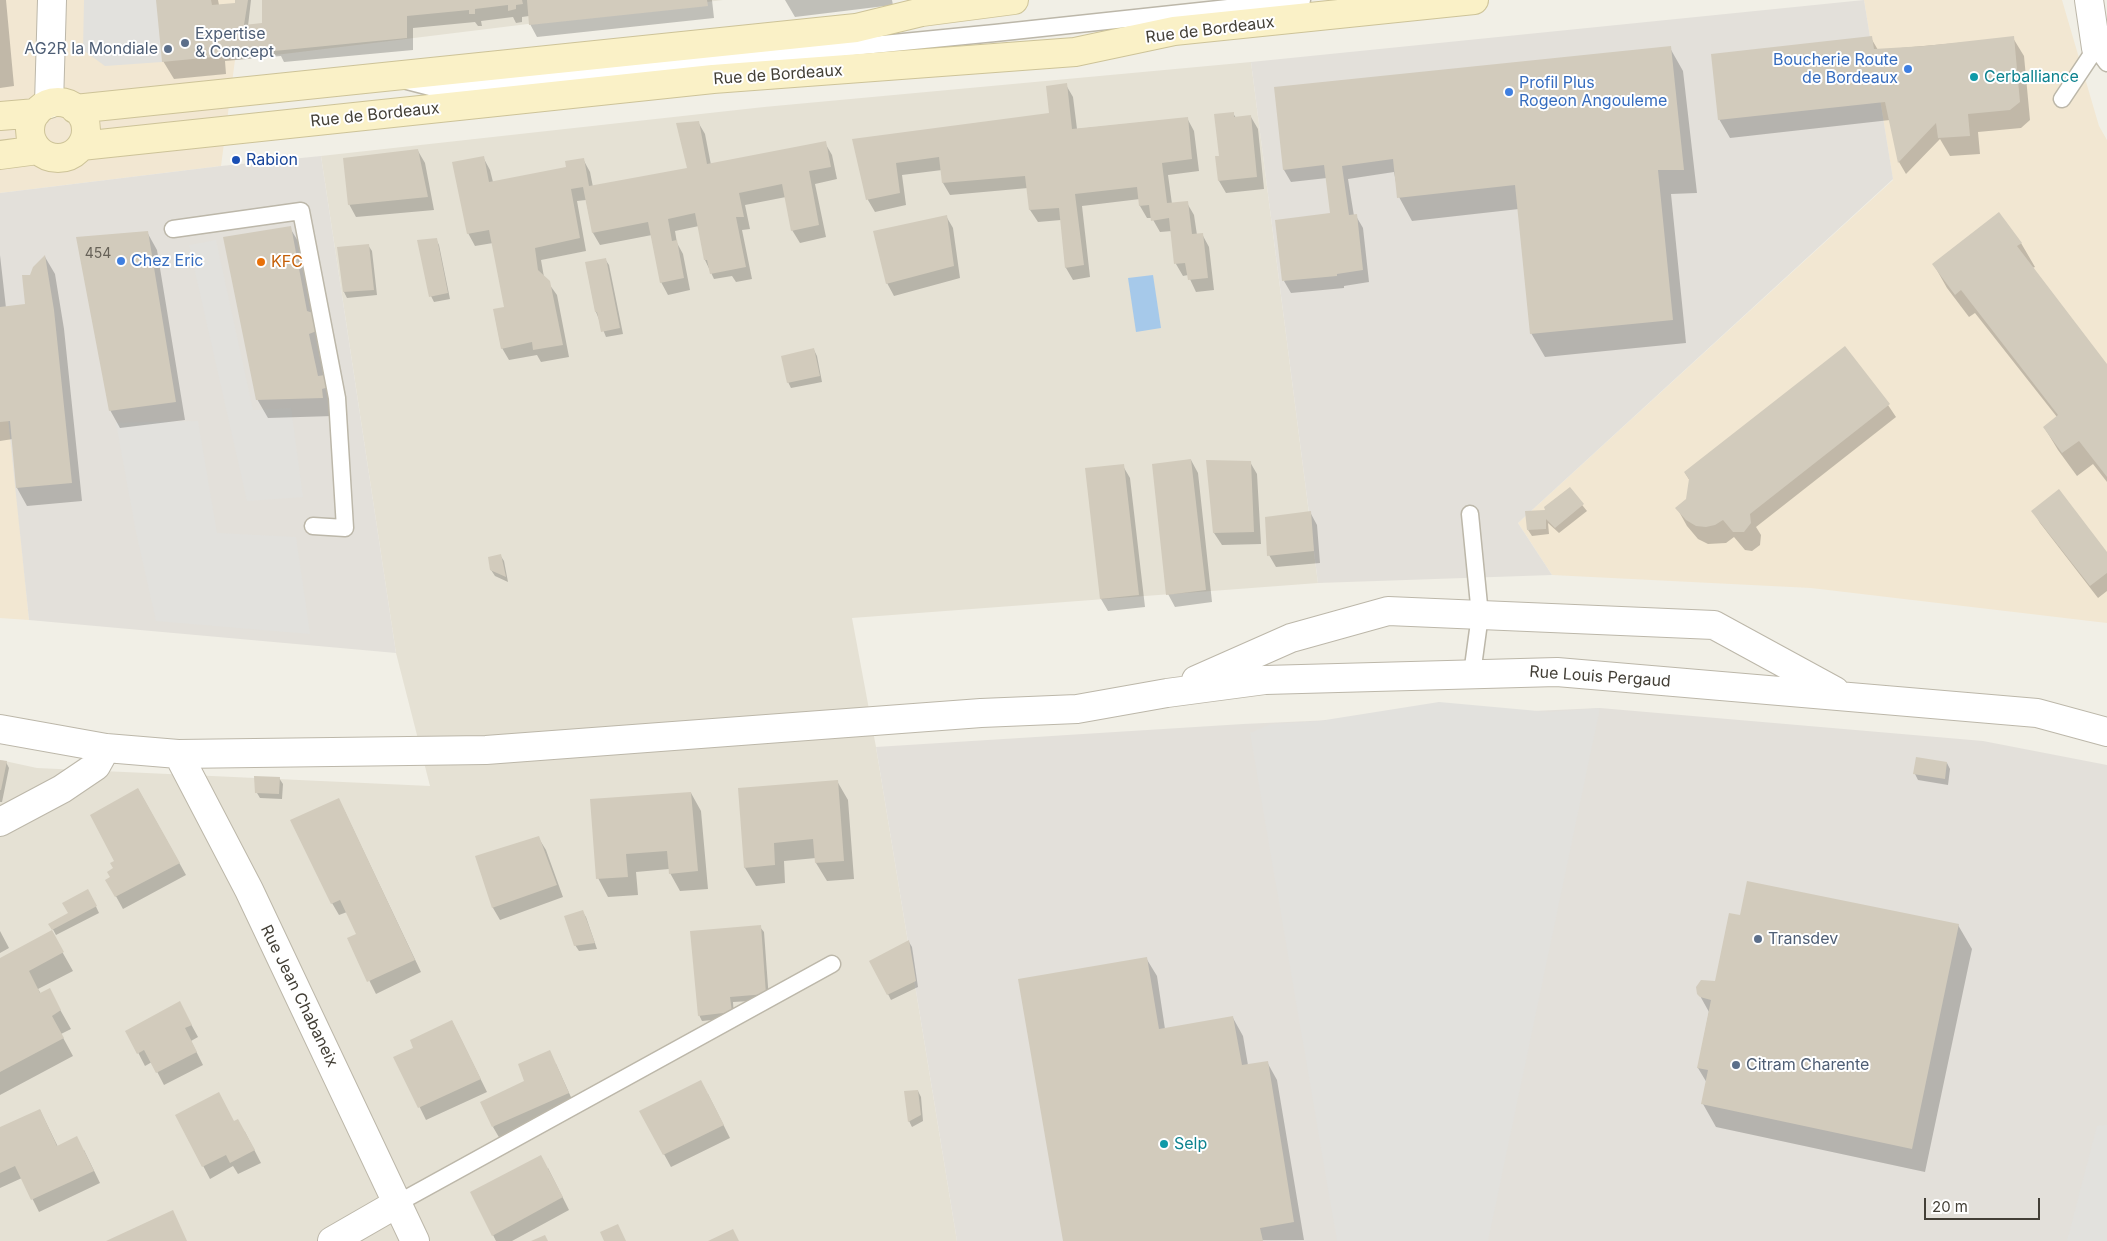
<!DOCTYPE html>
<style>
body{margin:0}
#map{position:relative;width:2107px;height:1241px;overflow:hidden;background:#f1efe6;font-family:Inter,sans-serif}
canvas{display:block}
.scale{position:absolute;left:1924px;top:1198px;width:116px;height:22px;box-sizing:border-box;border:2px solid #433f36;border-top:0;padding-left:6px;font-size:15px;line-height:18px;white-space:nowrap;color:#433f36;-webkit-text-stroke:4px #fff;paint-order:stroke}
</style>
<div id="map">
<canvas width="2107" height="1241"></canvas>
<div class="scale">20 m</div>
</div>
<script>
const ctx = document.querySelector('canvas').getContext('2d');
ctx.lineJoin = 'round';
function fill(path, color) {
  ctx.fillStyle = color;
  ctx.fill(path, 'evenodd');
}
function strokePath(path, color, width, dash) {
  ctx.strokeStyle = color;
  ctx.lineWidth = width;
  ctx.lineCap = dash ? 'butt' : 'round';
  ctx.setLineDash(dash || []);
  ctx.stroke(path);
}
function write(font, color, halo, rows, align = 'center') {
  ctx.font = font + ' Inter,sans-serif';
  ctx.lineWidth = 4;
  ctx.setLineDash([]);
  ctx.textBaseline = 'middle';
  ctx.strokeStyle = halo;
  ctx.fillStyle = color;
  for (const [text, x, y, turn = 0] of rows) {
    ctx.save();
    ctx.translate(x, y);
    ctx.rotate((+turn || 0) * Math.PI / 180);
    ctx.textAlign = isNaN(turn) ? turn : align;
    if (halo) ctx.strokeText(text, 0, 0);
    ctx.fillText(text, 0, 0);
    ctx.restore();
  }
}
const residential = new Path2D(`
 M 241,0 L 723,0 L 235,60 Z
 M 1251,62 L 1318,583 L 852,618 L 876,747 L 957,1241 L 0,1241 L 0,760 L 37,768 L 430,786 L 396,653 L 321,156 L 764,107 Z`);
const commercial = new Path2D(`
 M 0,0 L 241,0 L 235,60 L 221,166 L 0,193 Z
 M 1864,0 L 2062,0 L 2099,126 L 2107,140 L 2107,623 L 1811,588 L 1552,575 L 1518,523 L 1893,180 Z
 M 0,341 L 16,488 L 29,620 L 0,618 Z`);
const industrial = new Path2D(`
 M 1864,0 L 1893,179 L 1518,523 L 1552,575 L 1318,583 L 1251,62 Z
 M 321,156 L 396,653 L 29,620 L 0,341 L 0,193 L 221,166 Z
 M 1600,708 L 1983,741 L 2107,765 L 2107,1241 L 957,1241 L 876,747 L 1243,724 Z`);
const parking = new Path2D(`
 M 84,0 L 157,0 L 162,62 L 105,66 L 83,50 Z
 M 216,240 L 253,410 L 291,408 L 303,497 L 247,501 L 189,245 Z
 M 198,421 L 217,533 L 296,537 L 310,634 L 156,621 L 136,532 L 116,423 Z
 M 1439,702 L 1549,712 L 1600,708 L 1488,1241 L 1337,1241 L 1250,733 L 1271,724 L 1319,721 Z
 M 2107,1125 L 2107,1241 L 2067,1241 L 2097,1126 Z`);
const water = new Path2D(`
 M 1153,275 L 1161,328 L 1136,332 L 1128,278 Z`);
const shadow = new Path2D(`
 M 0,0 L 6,0 L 14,86 L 0,88 Z
 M 157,0 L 218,0 L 219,5 L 236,4 L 237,0 L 251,0 L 248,26 L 263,24 L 263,0 L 712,0 L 714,18 L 537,37 L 530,24 L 529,16 L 522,17 L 522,22 L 516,23 L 513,17 L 481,21 L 482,26 L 478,26 L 475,22 L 413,28 L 413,50 L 284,62 L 281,56 L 225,61 L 226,74 L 174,79 L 163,61 Z
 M 785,0 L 892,0 L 893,5 L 795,17 Z
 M 1871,38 L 1878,50 L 2013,38 L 2024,56 L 2030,120 L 2021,128 L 1978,132 L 1980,154 L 1950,156 L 1940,139 L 1906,174 L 1899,162 L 1890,120 L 1730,138 L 1719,119 Z
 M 1670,48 L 1683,71 L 1697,193 L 1671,194 L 1686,343 L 1545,357 L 1531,333 L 1519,209 L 1412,221 L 1399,197 L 1394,172 L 1348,179 L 1354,216 L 1356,216 L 1363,228 L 1369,282 L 1344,286 L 1344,288 L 1291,293 L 1284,281 L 1332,214 L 1327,178 L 1291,182 L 1284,170 L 1275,89 Z
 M 1066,85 L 1073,97 L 1077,129 L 1187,118 L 1194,131 L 1199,171 L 1168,175 L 1172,204 L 1187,203 L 1194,215 L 1197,235 L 1202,234 L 1209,247 L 1214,290 L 1196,292 L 1188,275 L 1183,276 L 1176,264 L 1172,231 L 1160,232 L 1152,218 L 1147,218 L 1140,206 L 1140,199 L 1082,206 L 1090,277 L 1073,280 L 1066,268 L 1061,220 L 1038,222 L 1030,210 L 1028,188 L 950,195 L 943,183 L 942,170 L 902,175 L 906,205 L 875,212 L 868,200 L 854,140 L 1050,114 Z
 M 1233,113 L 1236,118 L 1251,117 L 1258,129 L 1264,189 L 1226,193 L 1219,181 L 1221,157 Z
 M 698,122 L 705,134 L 711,165 L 825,143 L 832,155 L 837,179 L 815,184 L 826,237 L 800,243 L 792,230 L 786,197 L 745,205 L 750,229 L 742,230 L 752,279 L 736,282 L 732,276 L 714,279 L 705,260 L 699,226 L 675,231 L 677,243 L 683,254 L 690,290 L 668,295 L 661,282 L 652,235 L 600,245 L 593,233 L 586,200 L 577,201 L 586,251 L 541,260 L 544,277 L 557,295 L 569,357 L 541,362 L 537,355 L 509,360 L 502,348 L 506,308 L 493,243 L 475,246 L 468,233 L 483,157 L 490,170 L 493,182 L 568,168 L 583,159 L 590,172 L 593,187 L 688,169 Z
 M 418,151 L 425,163 L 434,210 L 356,217 L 349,204 Z
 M 946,216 L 953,228 L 960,278 L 894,296 L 887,283 Z
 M 290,228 L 301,246 L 328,348 L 319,352 L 333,416 L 268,418 L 257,399 Z
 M 147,232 L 157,250 L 185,420 L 120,428 L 110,410 Z
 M 436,239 L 439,245 L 450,299 L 434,302 L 431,296 Z
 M 2021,243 L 2035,267 L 2032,268 L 2107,367 L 2107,482 L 2093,464 L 2077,476 L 2058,450 L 2044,427 L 2057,417 L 1975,313 L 1969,317 L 1947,288 L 1934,265 Z
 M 368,245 L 372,251 L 377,295 L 347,298 L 344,292 L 338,248 Z
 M 0,255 L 6,308 L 26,305 L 31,276 L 45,257 L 55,274 L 64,329 L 82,501 L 27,506 L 17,488 L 13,439 L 0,441 Z
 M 605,259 L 609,265 L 623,334 L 606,337 L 596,312 Z
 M 814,350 L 817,356 L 822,382 L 791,388 L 788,382 Z
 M 1882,396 L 1896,417 L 1756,527 L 1761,535 L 1760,545 L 1752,551 L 1745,550 L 1734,537 L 1726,543 L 1708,544 L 1698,539 L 1687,526 L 1677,508 L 1687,499 L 1690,481 L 1685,473 Z
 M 1191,460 L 1198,473 L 1212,602 L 1175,607 L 1168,594 Z
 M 1250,462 L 1257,474 L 1261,544 L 1222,545 L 1214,533 Z
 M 1123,466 L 1130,478 L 1145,607 L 1108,611 L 1101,599 L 1086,470 Z
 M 1569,489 L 1587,511 L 1559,533 L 1548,523 L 1549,534 L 1532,536 L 1528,530 Z
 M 2033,511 L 2107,554 L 2107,591 L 2098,598 L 2040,523 Z
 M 1310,512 L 1317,525 L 1320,563 L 1276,567 L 1269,555 Z
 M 500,555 L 504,561 L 508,582 L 495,576 L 491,570 Z
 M 0,761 L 6,762 L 9,768 L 2,802 L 0,802 Z
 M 1947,763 L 1950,769 L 1948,785 L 1918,780 L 1915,774 Z
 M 279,778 L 283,784 L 282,799 L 260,798 L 257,793 Z
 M 837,781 L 848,800 L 854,879 L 827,881 L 816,863 L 816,858 L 784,861 L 785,883 L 756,886 L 745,868 L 740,789 Z
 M 138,789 L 186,875 L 123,909 L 107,880 L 112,878 L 115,869 Z
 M 691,793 L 701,811 L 708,889 L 680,891 L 670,873 L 669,869 L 636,872 L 638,895 L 608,897 L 598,878 Z
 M 345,812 L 421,972 L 376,994 L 361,964 L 360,940 L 347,912 L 339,915 L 332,903 Z
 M 538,837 L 546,850 L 563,897 L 500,920 L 493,908 L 477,857 Z
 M 91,896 L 99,913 L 56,935 L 50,924 L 70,913 Z
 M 582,911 L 586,917 L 597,949 L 579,951 L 575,945 Z
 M 1958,925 L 1972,949 L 1925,1172 L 1716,1127 L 1703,1104 L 1707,1083 L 1698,1068 L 1709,1012 L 1699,994 L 1716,982 Z
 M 760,927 L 764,932 L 769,1000 L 733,1002 L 734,1018 L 702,1021 L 699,1015 Z
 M 0,931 L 9,948 L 0,953 Z
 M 51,932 L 73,971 L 38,989 L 41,994 L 49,990 L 71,1029 L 61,1034 L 73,1056 L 0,1095 L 0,959 Z
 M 909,942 L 912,947 L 918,987 L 891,1000 L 871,961 Z
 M 1146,958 L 1157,976 L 1165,1029 L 1233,1018 L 1243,1036 L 1248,1065 L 1267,1062 L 1277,1080 L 1304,1240 L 1065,1241 Z
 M 186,1015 L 198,1037 L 191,1041 L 203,1065 L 164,1085 L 152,1062 L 145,1066 L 127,1031 Z
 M 452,1021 L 487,1092 L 426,1120 L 395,1057 L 415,1048 Z
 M 556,1064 L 575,1106 L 500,1139 L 493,1127 L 525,1082 Z
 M 918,1091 L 921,1097 L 923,1121 L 912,1127 L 909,1121 Z
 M 708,1094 L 730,1138 L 671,1167 L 641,1112 Z
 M 40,1110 L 58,1147 L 84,1150 L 100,1183 L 39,1212 L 22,1178 L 0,1188 L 0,1129 Z
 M 177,1116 L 234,1122 L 245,1132 L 261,1163 L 238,1174 L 233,1166 L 210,1179 Z
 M 548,1168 L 569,1210 L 512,1241 L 496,1241 L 493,1235 Z`);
const building = new Path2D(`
 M 156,0 L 211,0 L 212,5 L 235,3 L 235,0 L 248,0 L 244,25 L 262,23 L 262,0 L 522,0 L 523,4 L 516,5 L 516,9 L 508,11 L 508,5 L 475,9 L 475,14 L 469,14 L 469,10 L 407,16 L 407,38 L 162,62 Z
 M 527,0 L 707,0 L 708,6 L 529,25 Z
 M 1872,36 L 1874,49 L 1925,46 L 2014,36 L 2020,102 L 2010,110 L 1968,114 L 1970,136 L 1938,138 L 1936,123 L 1898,163 L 1885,102 L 1718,120 L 1711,54 Z
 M 1671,46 L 1684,170 L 1658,170 L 1673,320 L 1530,334 L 1515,185 L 1397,198 L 1393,159 L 1342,166 L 1349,215 L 1357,214 L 1363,270 L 1337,274 L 1337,276 L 1282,281 L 1275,220 L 1330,213 L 1324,165 L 1283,170 L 1274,87 Z
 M 1067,83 L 1072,129 L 1188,117 L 1192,159 L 1162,163 L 1167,203 L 1188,201 L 1192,234 L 1203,233 L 1208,278 L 1188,280 L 1185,263 L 1174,264 L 1169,218 L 1151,221 L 1149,205 L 1139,206 L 1137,187 L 1075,194 L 1084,265 L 1065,268 L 1059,208 L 1029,210 L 1025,176 L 942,183 L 939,157 L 896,163 L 900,193 L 866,200 L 852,139 L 1049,113 L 1046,86 Z
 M 1234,112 L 1234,117 L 1251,115 L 1257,177 L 1218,181 L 1215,156 L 1219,156 L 1214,114 Z
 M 699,121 L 707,164 L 826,141 L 831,167 L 809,171 L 819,225 L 791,231 L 782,184 L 739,193 L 744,217 L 736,217 L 746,267 L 710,274 L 707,260 L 704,260 L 695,213 L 668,219 L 672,241 L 677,240 L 684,278 L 660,283 L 648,222 L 592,233 L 583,187 L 571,189 L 580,238 L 535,248 L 538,270 L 550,281 L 563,345 L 533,350 L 532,342 L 501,349 L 493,309 L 504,307 L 489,230 L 467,234 L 452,162 L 484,156 L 489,182 L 566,167 L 565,161 L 584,158 L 589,186 L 687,168 L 676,123 Z
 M 418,149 L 428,197 L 348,205 L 343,158 Z
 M 1999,212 L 2022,243 L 2017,246 L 2107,364 L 2107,477 L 2079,441 L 2062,453 L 2043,427 L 2058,415 L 1961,290 L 1955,295 L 1932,264 Z
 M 947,215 L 954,266 L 886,284 L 873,231 Z
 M 291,226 L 307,311 L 316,314 L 319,330 L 309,334 L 318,376 L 325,375 L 329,387 L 322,389 L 323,398 L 256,400 L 223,237 Z
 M 148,231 L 176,402 L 109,411 L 76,237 Z
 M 437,238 L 448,293 L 429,297 L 417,240 Z
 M 369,244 L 374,290 L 343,292 L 337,247 Z
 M 45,255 L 54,310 L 72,483 L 16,488 L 10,421 L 0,422 L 0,307 L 25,304 L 22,275 L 30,275 L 33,267 Z
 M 606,258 L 620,328 L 601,332 L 597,312 L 595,312 L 585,262 Z
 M 1845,346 L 1890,404 L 1750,514 L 1751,523 L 1744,532 L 1733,532 L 1723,520 L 1715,525 L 1706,527 L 1696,526 L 1686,520 L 1675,508 L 1686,499 L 1689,479 L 1684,472 Z
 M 814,348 L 820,376 L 787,383 L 781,356 Z
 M 1191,459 L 1206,590 L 1166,595 L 1152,464 Z
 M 1206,460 L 1251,461 L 1254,532 L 1213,533 Z
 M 1124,464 L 1139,595 L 1100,599 L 1085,468 Z
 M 1570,487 L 1584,504 L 1555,528 L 1546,519 L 1546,529 L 1527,530 L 1525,511 L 1545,510 L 1544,507 Z
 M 2059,489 L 2107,552 L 2107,573 L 2090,586 L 2031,511 Z
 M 1311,511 L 1314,551 L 1267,556 L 1265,517 Z
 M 501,554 L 506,577 L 490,570 L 488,557 Z
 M 1916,757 L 1947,762 L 1945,779 L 1913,774 Z
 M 0,760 L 7,761 L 1,790 L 0,790 Z
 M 254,776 L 280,777 L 279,794 L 255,793 Z
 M 838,780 L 844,861 L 815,863 L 813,839 L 774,843 L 775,865 L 744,868 L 738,788 Z
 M 138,788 L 180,863 L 115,897 L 105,880 L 110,877 L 107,872 L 113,868 L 110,863 L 114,861 L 90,815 Z
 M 691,792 L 698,871 L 669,874 L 667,851 L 626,854 L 628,877 L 596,879 L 590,799 Z
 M 339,798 L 415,960 L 367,982 L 347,938 L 356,934 L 340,900 L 331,904 L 290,820 Z
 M 539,836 L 557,885 L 492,908 L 475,856 Z
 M 1747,881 L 1959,924 L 1912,1149 L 1701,1104 L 1708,1070 L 1697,1068 L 1711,1000 L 1700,997 L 1697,994 L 1696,987 L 1701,980 L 1715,981 L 1729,913 L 1740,915 Z
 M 88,889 L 97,906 L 52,930 L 48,924 L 68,913 L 62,903 Z
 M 583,910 L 595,943 L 574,946 L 564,916 Z
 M 761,925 L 766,994 L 730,997 L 732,1012 L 698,1016 L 690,931 Z
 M 52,930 L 64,952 L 29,971 L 40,993 L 50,988 L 61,1010 L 52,1016 L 64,1038 L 0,1072 L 0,958 Z
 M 909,940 L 916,981 L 887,995 L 869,961 Z
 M 1147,957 L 1159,1029 L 1233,1016 L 1242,1065 L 1268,1061 L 1294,1222 L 1260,1228 L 1263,1241 L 1063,1241 L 1018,979 Z
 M 180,1001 L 192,1025 L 185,1028 L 197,1052 L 156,1073 L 144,1050 L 137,1054 L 125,1031 Z
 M 452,1020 L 481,1079 L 418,1108 L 393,1057 L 413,1048 L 410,1040 Z
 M 550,1050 L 569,1093 L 492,1127 L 480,1102 L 524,1081 L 518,1064 Z
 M 701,1080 L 724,1125 L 663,1155 L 639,1111 Z
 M 918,1090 L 921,1115 L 908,1122 L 904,1091 Z
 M 219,1092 L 234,1121 L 238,1119 L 255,1150 L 230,1163 L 226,1155 L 202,1167 L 175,1115 Z
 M 40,1109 L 57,1146 L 77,1136 L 94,1171 L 31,1200 L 15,1166 L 0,1173 L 0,1127 Z
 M 541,1155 L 563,1197 L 492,1236 L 470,1192 Z
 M 173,1210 L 187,1241 L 106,1241 Z
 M 618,1224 L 626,1241 L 604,1241 L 600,1232 Z
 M 733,1229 L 739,1241 L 708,1241 Z
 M 545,1235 L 548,1241 L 531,1241 Z`);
const service = new Path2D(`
 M 407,81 L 434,88 L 995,33 L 1302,0
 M 2062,99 L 2096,48 L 2107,63
 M 173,229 L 301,211 L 337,398 L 345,528 L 313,526
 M 1470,514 L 1480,615 L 1472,674
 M 398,1203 L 832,964`);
const minor = new Path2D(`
 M 2089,0 L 2096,48
 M 49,104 L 52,0
 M 1196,680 L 1291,638 L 1388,611 L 1714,625 L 1835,691
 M 0,729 L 106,748 L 178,754 L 486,750 L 981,713 L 1077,709 L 1167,693 L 1265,680 L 1557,672 L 2037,713 L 2107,732
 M 178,754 L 249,890 L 415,1241
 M 0,822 L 62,789 L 96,766 L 106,748
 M 332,1241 L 398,1203`);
const secondary = new Path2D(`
 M30 130a28 28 0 1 1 56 0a28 28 0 1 1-56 0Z
 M 75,109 L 856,28 L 922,12 L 1014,0
 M 0,116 L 36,113
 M 81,146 L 713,79 L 1075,52 L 1174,31 L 1474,0
 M 0,155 L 38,150`);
const markers = [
 [185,43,5,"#5c6f8a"],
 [168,49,5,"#5c6f8a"],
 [1908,69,5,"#3f7fe0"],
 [1974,77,5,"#0f9aa8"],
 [1509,92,5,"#3f7fe0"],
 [236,160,5,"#1a4fb4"],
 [121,261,5,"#3f7fe0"],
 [261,262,5,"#e8710a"],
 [1758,939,5,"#5c6f8a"],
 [1736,1065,5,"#5c6f8a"],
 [1164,1144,5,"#0f9aa8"]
];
const numberNames = [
 ["454",98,254]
];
const streetNames = [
 ["Rue de Bordeaux",1210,30,-7],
 ["Rue de Bordeaux",778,75,-4],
 ["Rue de Bordeaux",375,115,-6],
 ["Rue Louis Pergaud",1600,677,4],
 ["Rue Jean Chabaneix",299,996,64]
];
const serviceNames = [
 ["Expertise",195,34],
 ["& Concept",195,52],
 ["AG2R la Mondiale",158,49,"right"],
 ["Transdev",1768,939],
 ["Citram Charente",1746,1065]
];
const shopNames = [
 ["Boucherie Route",1898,60,"right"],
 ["de Bordeaux",1898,78,"right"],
 ["Profil Plus",1519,83],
 ["Rogeon Angouleme",1519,101],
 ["Chez Eric",131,261]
];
const cultureNames = [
 ["Cerballiance",1984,77],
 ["Selp",1174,1144]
];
const transitNames = [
 ["Rabion",246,160]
];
const foodNames = [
 ["KFC",271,262]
];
fill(residential, '#e5e1d4');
fill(commercial, '#f2e7d2');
fill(industrial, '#e3e0da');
fill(parking, '#e2e1dd');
fill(water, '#a6c9ea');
fill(shadow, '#0003');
fill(building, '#d2cbbc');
strokePath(service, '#bcb7a9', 19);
strokePath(minor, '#bcb7a9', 30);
strokePath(secondary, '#cdc398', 30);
strokePath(service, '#fff', 16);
strokePath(minor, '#fff', 28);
strokePath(secondary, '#faf1c7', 28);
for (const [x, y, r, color] of markers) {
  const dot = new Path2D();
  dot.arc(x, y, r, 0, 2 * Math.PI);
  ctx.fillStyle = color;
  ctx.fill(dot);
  strokePath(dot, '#fff', 2);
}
write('14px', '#676258', null, numberNames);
write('16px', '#433f36', '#fff', streetNames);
write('16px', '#4e5e75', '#fff', serviceNames, 'left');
write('16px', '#366cbe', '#fff', shopNames, 'left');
write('16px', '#0d838f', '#fff', cultureNames, 'left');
write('16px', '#164399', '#fff', transitNames, 'left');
write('16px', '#c56008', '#fff', foodNames, 'left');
</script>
